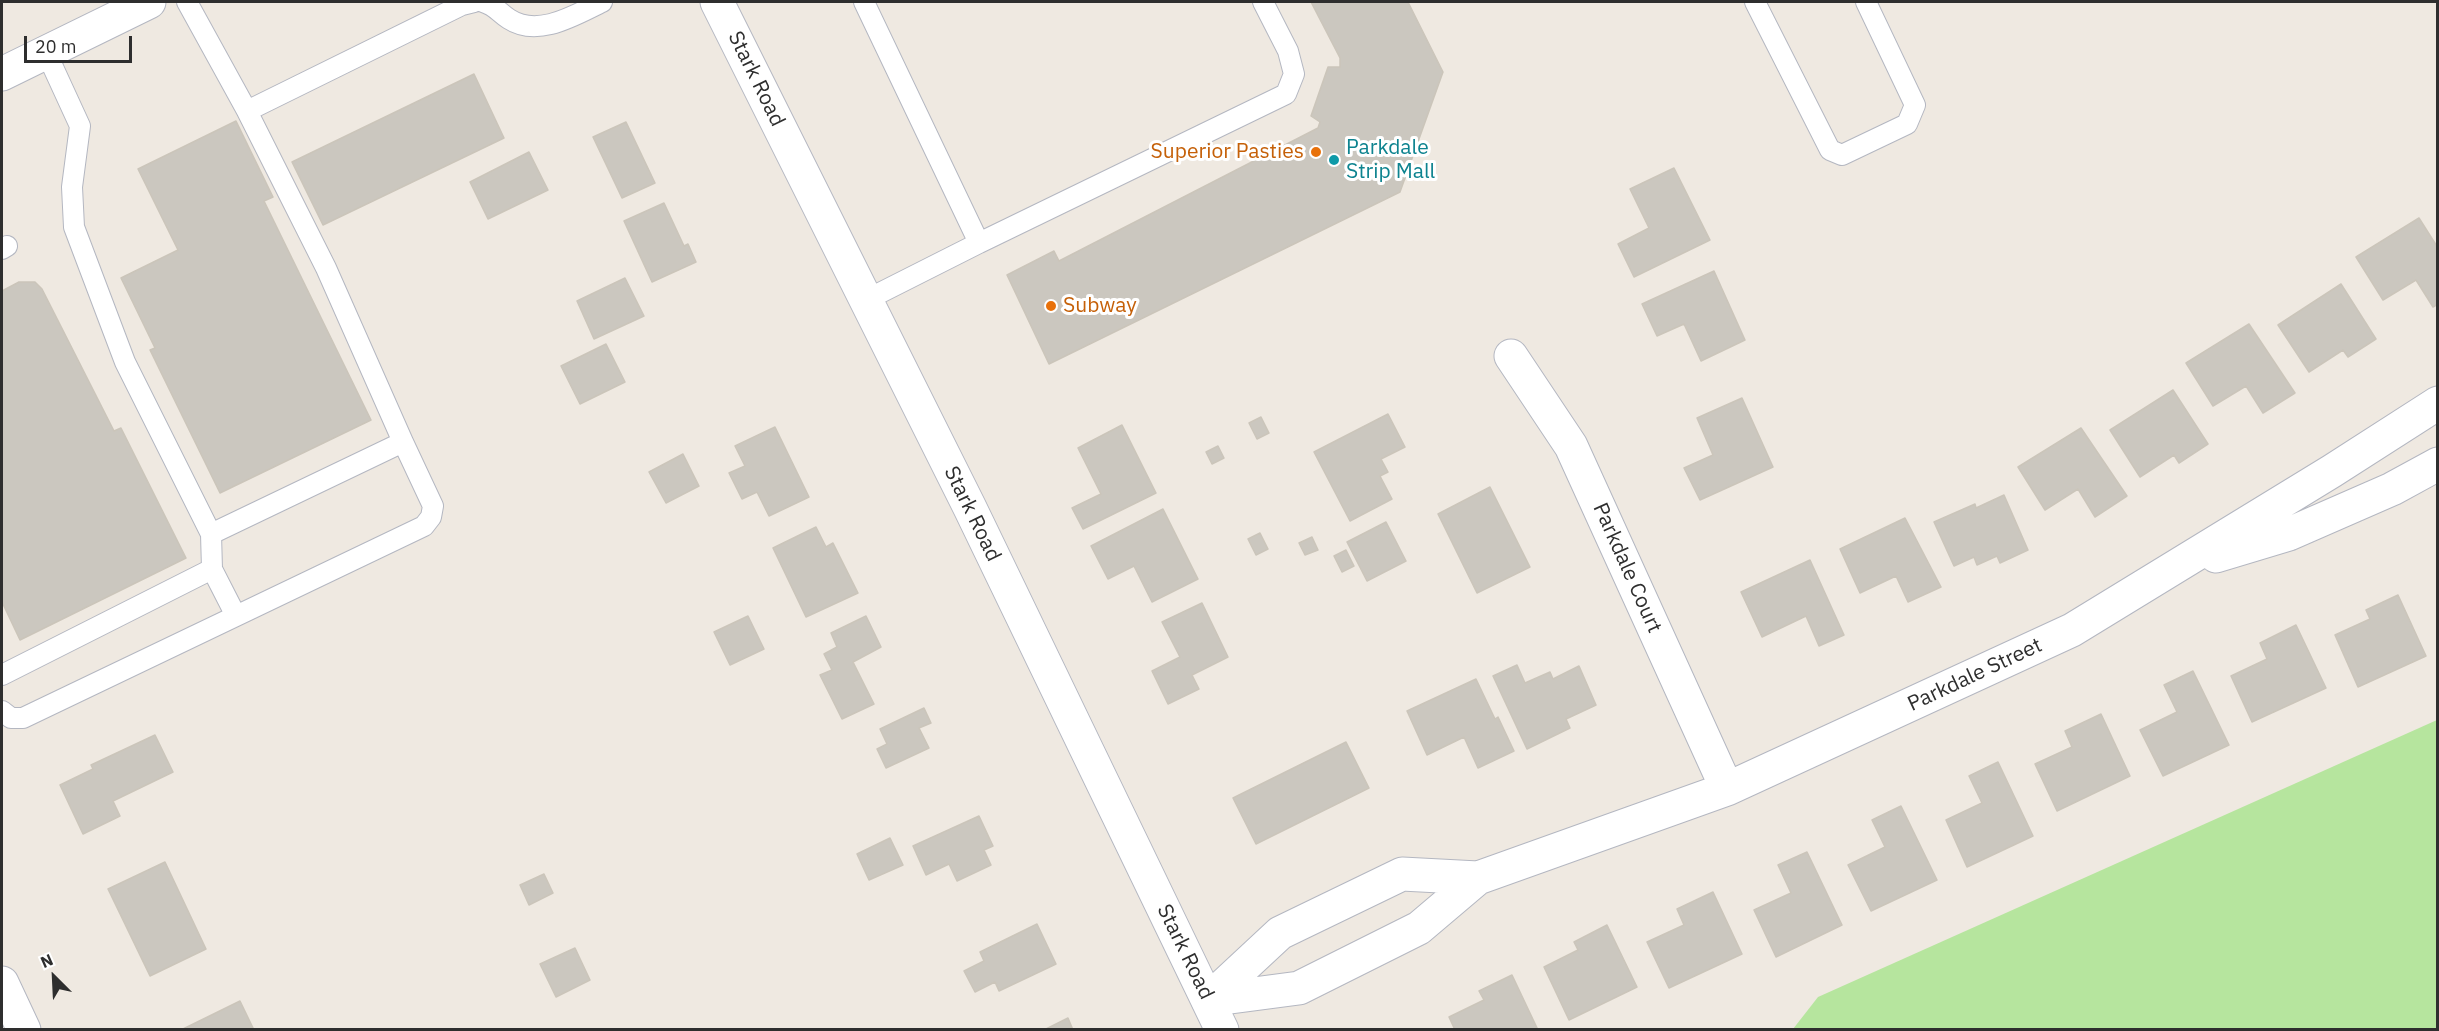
<!DOCTYPE html>
<style>
body{margin:0}
#map{position:relative;width:2439px;height:1031px;overflow:hidden;background:#efe9e1;font-family:"IBM Plex Sans",sans-serif}
canvas{display:block}
.frame{position:absolute;inset:0;border:3px solid #2e2e2e;pointer-events:none}
.north{position:absolute;left:24px;top:947px;width:60px;height:60px;-webkit-text-stroke:4px #fff;paint-order:stroke;rotate:336deg;font-size:16px;font-weight:700;line-height:24px;text-align:center;color:#2e2e2e}
.north::after{content:'';display:block;margin:auto;width:21px;height:27px;background:#2e2e2e;clip-path:polygon(50% 0,100% 100%,50% 72%,0 100%)}
.scale{position:absolute;left:24px;top:36px;width:108px;height:27px;box-sizing:border-box;border:3px solid #2e2e2e;border-top:0;padding-left:8px;font-size:18px;line-height:21px;white-space:nowrap;color:#2e2e2e;-webkit-text-stroke:4px #fff;paint-order:stroke}
</style>
<div id="map">
<canvas width="2439" height="1031"></canvas>
<div class="frame"></div>
<div class="north">N</div>
<div class="scale">20 m</div>
</div>
<script>
const ctx = document.querySelector('canvas').getContext('2d');
ctx.lineJoin = 'round';
function fill(path, color) {
  ctx.fillStyle = color;
  ctx.fill(path, 'evenodd');
}
function strokePath(path, color, width, dash) {
  ctx.strokeStyle = color;
  ctx.lineWidth = width;
  ctx.lineCap = dash ? 'butt' : 'round';
  ctx.setLineDash(dash || []);
  ctx.stroke(path);
}
function write(font, color, halo, rows, align = 'center') {
  ctx.font = font + ' "IBM Plex Sans",sans-serif';
  ctx.lineWidth = 6;
  ctx.setLineDash([]);
  ctx.textBaseline = 'middle';
  ctx.strokeStyle = halo;
  ctx.fillStyle = color;
  for (const [text, x, y, turn = 0] of rows) {
    ctx.save();
    ctx.translate(x, y);
    ctx.rotate((+turn || 0) * Math.PI / 180);
    ctx.textAlign = isNaN(turn) ? turn : align;
    if (halo) ctx.strokeText(text, 0, 0);
    ctx.fillText(text, 0, 0);
    ctx.restore();
  }
}
const green = new Path2D(`
 M 2437,720 L 2437,1029 L 1793,1029 L 1818,997 Z`);
const building = new Path2D(`
 M 1311,2 L 1408,2 L 1443,72 L 1400,192 L 1049,364 L 1007,275 L 1054,251 L 1059,261 L 1318,128 L 1320,122 L 1311,116 L 1328,67 L 1340,67 L 1340,58 Z
 M 474,74 L 504,138 L 323,225 L 292,162 Z
 M 236,121 L 273,197 L 264,201 L 371,420 L 220,493 L 150,350 L 155,348 L 121,278 L 178,250 L 138,169 Z
 M 626,122 L 655,183 L 622,198 L 593,137 Z
 M 529,152 L 548,190 L 488,219 L 470,182 Z
 M 1674,168 L 1710,240 L 1634,277 L 1618,244 L 1649,228 L 1630,189 Z
 M 664,203 L 684,246 L 688,244 L 696,262 L 652,282 L 624,221 Z
 M 2419,218 L 2438,248 L 2438,304 L 2433,307 L 2416,280 L 2383,300 L 2356,257 Z
 M 1714,271 L 1745,340 L 1701,361 L 1684,324 L 1657,336 L 1642,304 Z
 M 625,278 L 644,316 L 594,339 L 577,301 Z
 M 19,282 L 35,282 L 42,289 L 114,431 L 121,428 L 186,558 L 20,640 L 2,602 L 2,291 Z
 M 2341,284 L 2376,339 L 2348,357 L 2343,350 L 2309,372 L 2278,325 Z
 M 2249,324 L 2295,393 L 2263,413 L 2246,386 L 2213,406 L 2186,363 Z
 M 606,344 L 625,382 L 580,404 L 561,366 Z
 M 2173,390 L 2208,444 L 2179,463 L 2174,455 L 2140,477 L 2110,430 Z
 M 1742,398 L 1773,467 L 1700,500 L 1684,468 L 1713,455 L 1697,418 Z
 M 1388,414 L 1405,447 L 1381,459 L 1388,472 L 1380,476 L 1392,499 L 1350,521 L 1314,452 Z
 M 1261,417 L 1269,433 L 1257,439 L 1249,423 Z
 M 1122,425 L 1156,493 L 1083,529 L 1072,508 L 1101,494 L 1078,448 Z
 M 775,427 L 809,497 L 769,516 L 757,492 L 742,499 L 729,473 L 745,466 L 735,446 Z
 M 2081,428 L 2127,496 L 2095,517 L 2078,489 L 2045,510 L 2018,467 Z
 M 1218,446 L 1224,458 L 1212,464 L 1206,452 Z
 M 683,454 L 699,486 L 666,503 L 649,472 Z
 M 1490,487 L 1530,567 L 1477,593 L 1438,514 Z
 M 2004,495 L 2028,550 L 2000,563 L 1997,556 L 1977,565 L 1974,557 L 1954,566 L 1934,522 L 1975,504 L 1976,508 Z
 M 1163,509 L 1198,579 L 1152,602 L 1134,566 L 1108,579 L 1091,546 Z
 M 1905,518 L 1941,587 L 1908,602 L 1896,576 L 1860,593 L 1840,549 Z
 M 1386,522 L 1406,561 L 1367,581 L 1347,542 Z
 M 816,527 L 826,547 L 833,543 L 858,593 L 806,617 L 773,548 Z
 M 1260,533 L 1268,549 L 1256,555 L 1248,539 Z
 M 1312,537 L 1318,550 L 1305,555 L 1299,543 Z
 M 1346,550 L 1354,566 L 1342,572 L 1334,556 Z
 M 1810,560 L 1844,635 L 1819,646 L 1806,616 L 1762,637 L 1741,592 Z
 M 2398,595 L 2426,656 L 2358,687 L 2335,635 L 2370,619 L 2366,610 Z
 M 1202,603 L 1228,657 L 1192,675 L 1199,689 L 1168,704 L 1152,671 L 1180,657 L 1162,622 Z
 M 748,616 L 764,649 L 730,665 L 714,632 Z
 M 866,616 L 881,647 L 853,662 L 874,704 L 842,719 L 820,675 L 832,670 L 824,654 L 837,647 L 831,633 Z
 M 2296,625 L 2326,688 L 2252,722 L 2231,676 L 2267,659 L 2260,643 Z
 M 1517,665 L 1525,683 L 1550,672 L 1553,679 L 1579,666 L 1596,705 L 1566,719 L 1570,728 L 1527,749 L 1493,676 Z
 M 2193,671 L 2229,745 L 2163,776 L 2140,730 L 2177,712 L 2164,685 Z
 M 1476,679 L 1495,719 L 1498,717 L 1514,751 L 1478,768 L 1464,737 L 1427,755 L 1407,711 Z
 M 924,708 L 931,723 L 919,728 L 929,748 L 886,768 L 877,749 L 887,744 L 880,729 Z
 M 2101,714 L 2130,776 L 2057,811 L 2035,764 L 2072,747 L 2065,731 Z
 M 155,735 L 173,772 L 113,801 L 120,816 L 83,834 L 60,785 L 93,769 L 91,765 Z
 M 1346,742 L 1369,788 L 1256,844 L 1233,798 Z
 M 1998,762 L 2033,836 L 1967,867 L 1946,820 L 1982,803 L 1969,776 Z
 M 1901,806 L 1937,880 L 1871,911 L 1848,865 L 1885,847 L 1872,820 Z
 M 979,816 L 993,846 L 984,850 L 991,865 L 957,881 L 949,864 L 926,875 L 913,846 Z
 M 890,838 L 903,865 L 869,880 L 857,854 Z
 M 1807,852 L 1842,925 L 1776,957 L 1754,910 L 1791,893 L 1778,865 Z
 M 165,862 L 206,949 L 150,976 L 108,889 Z
 M 544,874 L 553,893 L 529,905 L 520,885 Z
 M 1713,892 L 1742,954 L 1669,988 L 1647,942 L 1684,925 L 1677,909 Z
 M 1037,924 L 1056,964 L 999,991 L 995,982 L 975,992 L 964,971 L 984,961 L 980,952 Z
 M 1607,925 L 1637,987 L 1569,1020 L 1544,967 L 1578,950 L 1574,942 Z
 M 575,948 L 590,980 L 556,997 L 540,964 Z
 M 1512,975 L 1538,1030 L 1455,1030 L 1449,1017 L 1484,1000 L 1479,991 Z
 M 240,1001 L 254,1030 L 181,1030 Z
 M 1068,1018 L 1073,1030 L 1044,1030 Z`);
const service = new Path2D(`
 M 187,2 L 247,111 L 462,5 L 474,2
 M 483,2 C 496,6 498,12 509,19 C 538,38 575,15 602,2
 M 864,2 L 979,243 L 866,300
 M 1755,2 L 1830,150 L 1842,155 L 1907,124 L 1915,105 L 1866,2
 M 979,243 L 1286,94 L 1294,74 L 1288,51 L 1263,2
 M 2,249 L 7,246
 M 211,534 L 403,442 L 326,268 L 247,111
 M 212,569 L 236,616
 M 2,675 L 212,569 L 211,534 L 125,362 L 74,227 L 72,187 L 80,126 L 46,52
 M 2,711 L 11,718 L 23,718 L 424,526 L 431,517 L 433,506 L 403,442`);
const minor = new Path2D(`
 M 1511,356 L 1571,446 L 1727,789
 M 2216,556 L 2289,534 L 2392,489 L 2438,464
 M 2,983 L 24,1030
 M 1208,1000 L 1299,988 L 1419,928 L 1478,878 L 1727,789 L 2072,630 L 2332,471 L 2438,403
 M 1208,1000 L 1280,933 L 1402,874 L 1478,878`);
const tertiary = new Path2D(`
 M 717,2 L 970,508 L 1222,1030`);
const secondary = new Path2D(`
 M 2,74 L 149,2`);
const markers = [
 [1316,152,6,"#e8710a"],
 [1334,160,6,"#0f9aa8"],
 [1051,306,6,"#e8710a"]
];
const streetNames = [
 ["Stark Road",756,79,64],
 ["Stark Road",972,514,64],
 ["Parkdale Court",1627,568,66],
 ["Parkdale Street",1975,675,-25],
 ["Stark Road",1185,952,64]
];
const cultureNames = [
 ["Parkdale",1346,148],
 ["Strip Mall",1346,172]
];
const foodNames = [
 ["Superior Pasties",1304,152],
 ["Subway",1063,306,"left"]
];
fill(green, '#b6e59e');
fill(building, '#cbc7bf');
strokePath(building, '#cbc5ba', 1.5);
strokePath(service, '#b4b7c1', 22);
strokePath(minor, '#b4b7c1', 35);
strokePath(tertiary, '#b4b7c1', 35);
strokePath(secondary, '#b4b7c1', 35);
strokePath(service, '#fff', 20);
strokePath(minor, '#fff', 33);
strokePath(tertiary, '#fff', 33);
strokePath(secondary, '#fff', 33);
for (const [x, y, r, color] of markers) {
  const dot = new Path2D();
  dot.arc(x, y, r, 0, 2 * Math.PI);
  ctx.fillStyle = color;
  ctx.fill(dot);
  strokePath(dot, '#fff', 2);
}
write('21px', '#2e2e2e', '#fff', streetNames);
write('21px', '#0d838f', '#fff', cultureNames, 'left');
write('21px', '#c56008', '#fff', foodNames, 'right');
</script>
